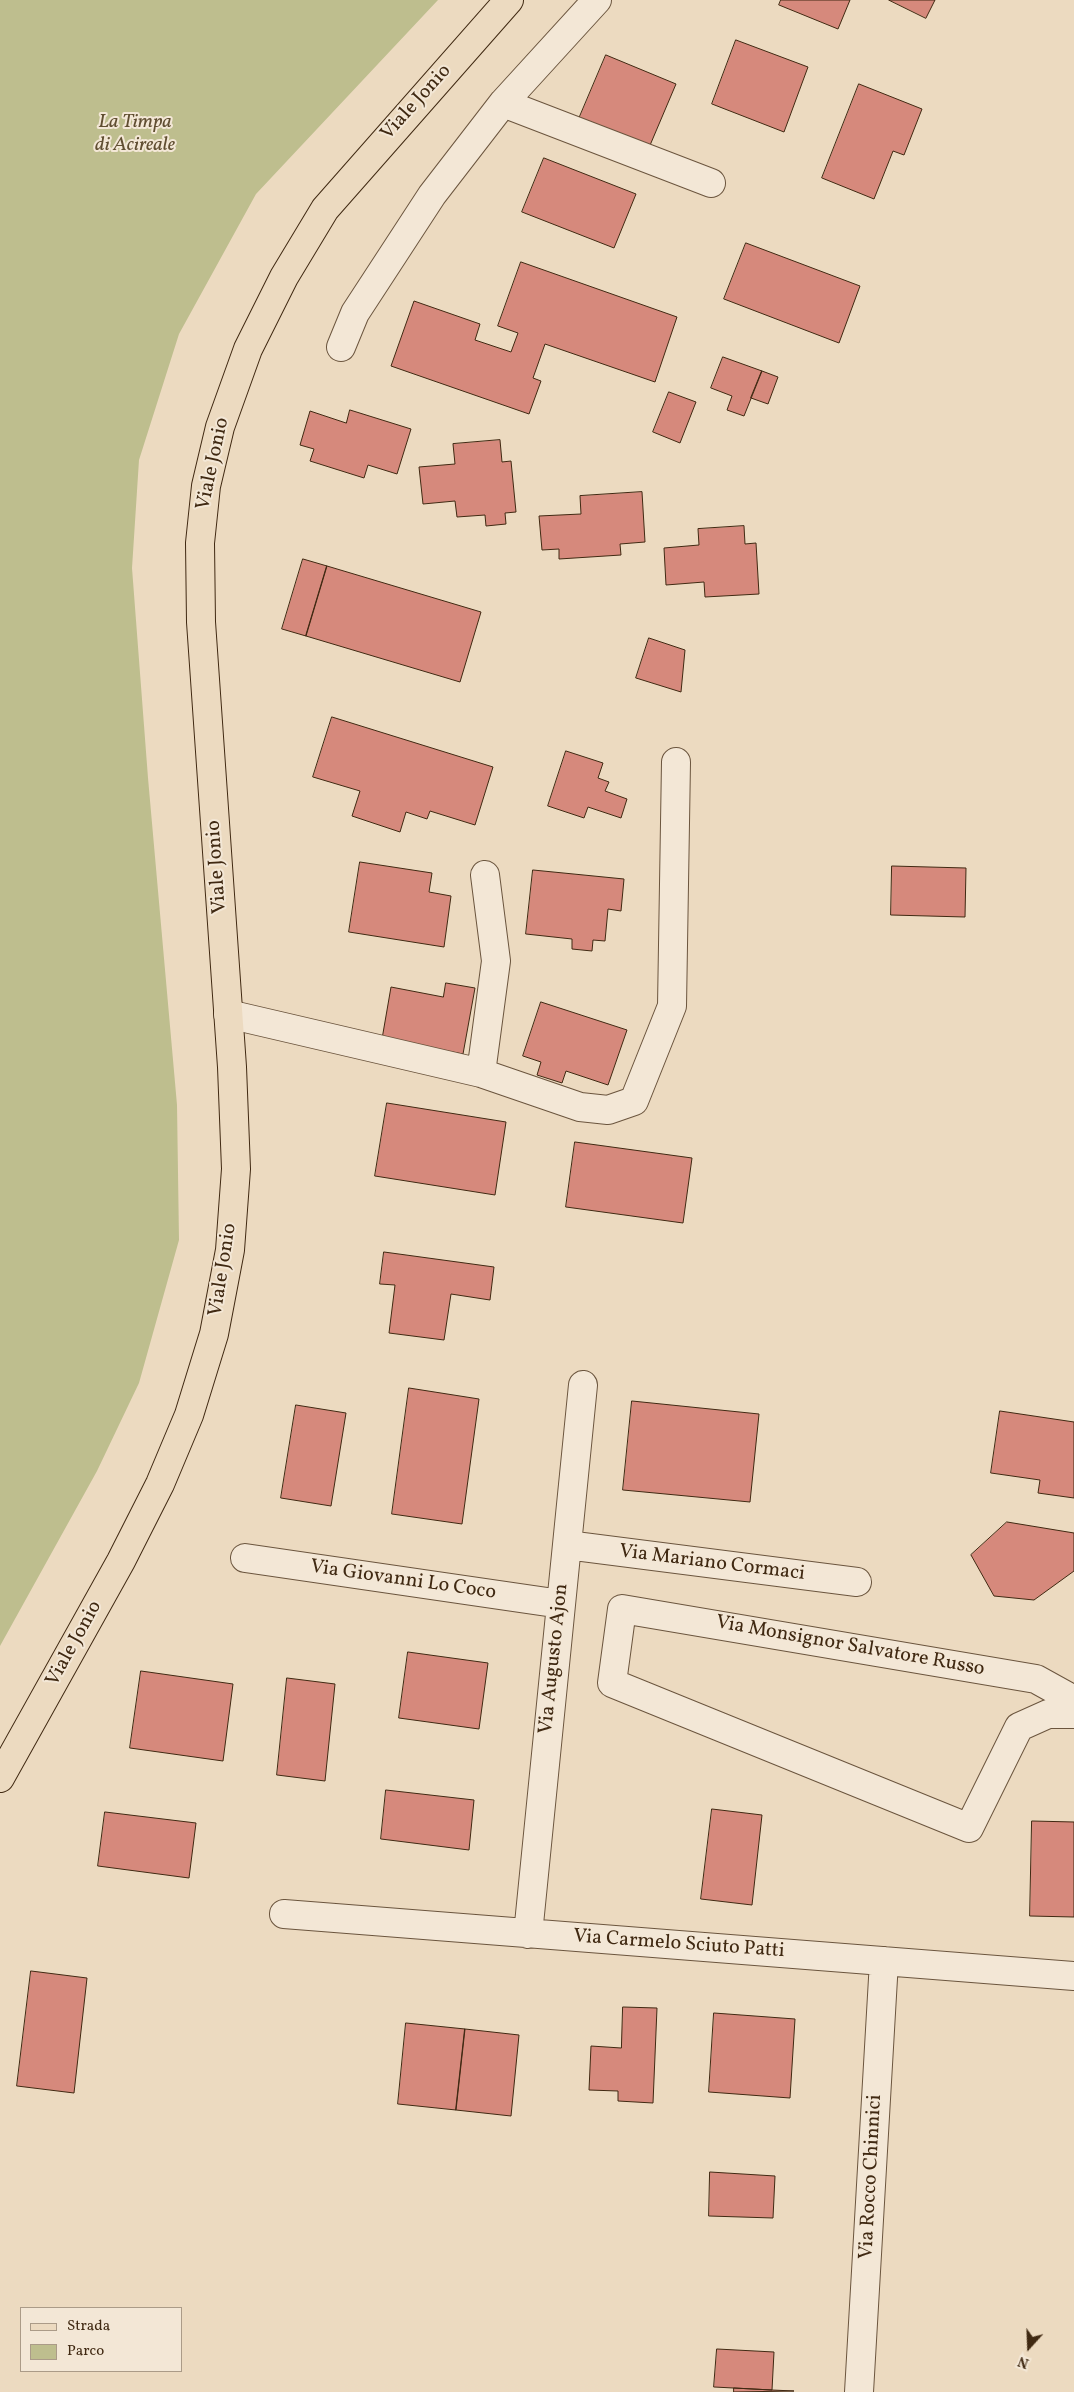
<!DOCTYPE html>
<style>
body{margin:0}
#map{position:relative;width:1074px;height:2392px;overflow:hidden;background:#ecdac0;font-family:Vollkorn,serif}
canvas{display:block}
.legend{position:absolute;left:20px;top:2307px;width:162px;height:65px;box-sizing:border-box;background:#f3e7d6;border:1px solid #ab9b88;margin:0;padding:6px 9px;list-style:none;font-size:15px;color:#402912}
.legend li{display:flex;align-items:center;gap:10px;height:25px}
.legend b{width:25px;border:1px solid #ab9b88}
.north{position:absolute;left:1004px;top:2322px;width:50px;height:50px;-webkit-text-stroke:4px #f3e7d6;paint-order:stroke;rotate:200deg;font-size:14px;font-weight:700;line-height:20px;text-align:center;color:#402912}
.north::after{content:'';display:block;margin:auto;width:18px;height:22px;background:#402912;clip-path:polygon(50% 0,100% 100%,50% 72%,0 100%)}
</style>
<div id="map">
<canvas width="1074" height="2392"></canvas>
<ul class="legend">
<li><b style="height:6px;background:#ecdac0"></b>Strada</li>
<li><b style="height:14px;background:#bebe8e"></b>Parco</li>
</ul>
<div class="north">N</div>
</div>
<script>
const ctx = document.querySelector('canvas').getContext('2d');
ctx.lineJoin = 'round';
function fill(path, color) {
  ctx.fillStyle = color;
  ctx.fill(path, 'evenodd');
}
function strokePath(path, color, width, dash) {
  ctx.strokeStyle = color;
  ctx.lineWidth = width;
  ctx.lineCap = dash ? 'butt' : 'round';
  ctx.setLineDash(dash || []);
  ctx.stroke(path);
}
function write(font, color, halo, rows, align = 'center') {
  ctx.font = font + ' Vollkorn,serif';
  ctx.lineWidth = 4;
  ctx.setLineDash([]);
  ctx.textBaseline = 'middle';
  ctx.strokeStyle = halo;
  ctx.fillStyle = color;
  for (const [text, x, y, turn = 0] of rows) {
    ctx.save();
    ctx.translate(x, y);
    ctx.rotate((+turn || 0) * Math.PI / 180);
    ctx.textAlign = isNaN(turn) ? turn : align;
    if (halo) ctx.strokeText(text, 0, 0);
    ctx.fillText(text, 0, 0);
    ctx.restore();
  }
}
const green = new Path2D(`
 M 0,0 L 438,0 L 256,194 L 179,334 L 139,460 L 132,568 L 148,778 L 177,1105 L 179,1240 L 139,1383 L 97,1471 L 0,1646 Z`);
const building = new Path2D(`
 M 781,0 L 850,0 L 838,29 L 779,5 Z
 M 889,0 L 935,0 L 926,18 Z
 M 736,40 L 808,67 L 784,132 L 712,104 Z
 M 606,55 L 676,84 L 648,150 L 578,121 Z
 M 859,84 L 922,109 L 904,155 L 893,151 L 874,199 L 822,178 Z
 M 544,158 L 636,194 L 614,248 L 522,212 Z
 M 746,243 L 860,286 L 839,343 L 724,299 Z
 M 521,262 L 677,317 L 655,382 L 545,344 L 533,378 L 541,381 L 529,414 L 391,366 L 414,301 L 480,324 L 475,340 L 511,352 L 518,333 L 498,326 Z
 M 723,357 L 762,371 L 744,416 L 727,410 L 732,396 L 711,388 Z
 M 762,371 L 778,377 L 768,404 L 751,398 Z
 M 669,392 L 696,402 L 680,443 L 653,432 Z
 M 350,410 L 411,429 L 397,474 L 368,465 L 364,478 L 310,461 L 314,449 L 300,445 L 310,411 L 346,423 Z
 M 500,440 L 502,462 L 511,461 L 516,512 L 505,513 L 506,524 L 486,526 L 485,515 L 457,517 L 455,501 L 423,504 L 419,467 L 455,464 L 453,444 Z
 M 642,492 L 645,542 L 620,544 L 621,555 L 559,559 L 559,549 L 542,550 L 539,516 L 581,514 L 580,496 Z
 M 744,526 L 745,544 L 756,543 L 759,594 L 705,597 L 704,582 L 666,585 L 664,548 L 699,545 L 698,529 Z
 M 303,559 L 327,566 L 306,636 L 282,629 Z
 M 327,566 L 481,612 L 460,682 L 306,636 Z
 M 649,638 L 685,650 L 681,692 L 636,678 Z
 M 332,717 L 493,767 L 475,825 L 430,811 L 427,819 L 406,812 L 400,832 L 352,816 L 360,791 L 313,777 Z
 M 566,751 L 603,763 L 598,778 L 609,782 L 605,791 L 627,799 L 621,818 L 588,807 L 584,818 L 548,806 Z
 M 360,862 L 432,873 L 429,892 L 451,896 L 444,947 L 349,932 Z
 M 892,866 L 966,868 L 965,917 L 891,915 Z
 M 533,870 L 624,879 L 621,911 L 608,909 L 605,941 L 593,940 L 592,951 L 572,949 L 572,939 L 526,934 Z
 M 446,983 L 475,988 L 463,1054 L 382,1039 L 391,987 L 443,997 Z
 M 541,1002 L 627,1030 L 608,1085 L 566,1071 L 562,1083 L 537,1075 L 541,1062 L 523,1056 Z
 M 387,1103 L 506,1122 L 495,1195 L 375,1176 Z
 M 575,1142 L 692,1158 L 683,1223 L 566,1207 Z
 M 384,1252 L 494,1267 L 490,1300 L 451,1294 L 444,1340 L 389,1333 L 395,1285 L 380,1284 Z
 M 409,1388 L 479,1399 L 462,1524 L 392,1514 Z
 M 632,1401 L 759,1414 L 750,1502 L 623,1490 Z
 M 296,1405 L 346,1413 L 331,1506 L 281,1498 Z
 M 1000,1411 L 1074,1422 L 1074,1498 L 1038,1493 L 1040,1480 L 991,1473 Z
 M 1007,1522 L 1074,1533 L 1074,1571 L 1034,1600 L 994,1596 L 971,1555 Z
 M 408,1652 L 488,1663 L 479,1729 L 399,1718 Z
 M 141,1671 L 233,1684 L 223,1761 L 130,1748 Z
 M 287,1678 L 335,1684 L 325,1781 L 277,1775 Z
 M 386,1790 L 474,1800 L 469,1850 L 381,1839 Z
 M 712,1809 L 762,1815 L 752,1905 L 701,1899 Z
 M 105,1812 L 196,1823 L 189,1878 L 98,1866 Z
 M 1032,1821 L 1074,1822 L 1074,1917 L 1030,1916 Z
 M 31,1971 L 87,1978 L 74,2093 L 17,2086 Z
 M 623,2007 L 657,2008 L 653,2103 L 618,2101 L 618,2091 L 589,2090 L 591,2046 L 621,2048 Z
 M 714,2013 L 795,2019 L 790,2098 L 709,2092 Z
 M 406,2023 L 465,2029 L 456,2110 L 398,2104 Z
 M 465,2029 L 519,2035 L 511,2116 L 456,2110 Z
 M 710,2172 L 775,2176 L 773,2218 L 709,2216 Z
 M 717,2349 L 774,2352 L 772,2390 L 714,2387 Z
 M 734,2388 L 772,2390 L 794,2391 L 734,2392 Z`);
const minor = new Path2D(`
 M 503,103 L 711,183
 M 341,347 L 355,313 L 432,195 L 503,103 L 597,0
 M 228,1014 L 481,1073 L 496,961 L 485,875
 M 481,1073 L 580,1107 L 608,1110 L 634,1101 L 672,1006 L 676,762
 M 567,1545 L 857,1582
 M 245,1558 L 561,1604
 M 1074,1700 L 1036,1679 L 622,1609 L 612,1683 L 969,1828 L 1019,1727 L 1048,1714 L 1074,1714
 M 284,1914 L 1074,1976
 M 528,1934 L 583,1385
 M 859,2392 L 884,1961`);
const primary = new Path2D(`
 M 0,1778 L 121,1561 L 160,1484 L 189,1415 L 214,1334 L 230,1250 L 236,1169 L 232,1067 L 201,622 L 200,543 L 206,486 L 220,427 L 248,349 L 284,277 L 325,209 L 509,0`);
const streetNames = [
 ["Viale Jonio",417,103,-48],
 ["Viale Jonio",214,464,-78],
 ["Viale Jonio",218,867,-94],
 ["Viale Jonio",224,1270,-81],
 ["Via Mariano Cormaci",712,1564,7],
 ["Via Giovanni Lo Coco",403,1581,8],
 ["Viale Jonio",75,1644,-61],
 ["Via Monsignor Salvatore Russo",850,1647,10],
 ["Via Augusto Ajon",555,1659,-84],
 ["Via Carmelo Sciuto Patti",679,1945,4],
 ["Via Rocco Chinnici",872,2177,-87]
];
const parkNames = [
 ["La Timpa",135,123],
 ["di Acireale",135,146]
];
fill(green, '#bebe8e');
fill(building, '#d6897c');
strokePath(building, '#402912', 1);
strokePath(minor, '#6b553e', 30);
strokePath(primary, '#402912', 30);
strokePath(minor, '#f3e7d6', 28);
strokePath(primary, '#ecdac0', 28);
write('20px', '#402912', '#f3e7d6', streetNames);
write('italic 20px', '#604e31', '#f3e7d6', parkNames);
</script>
